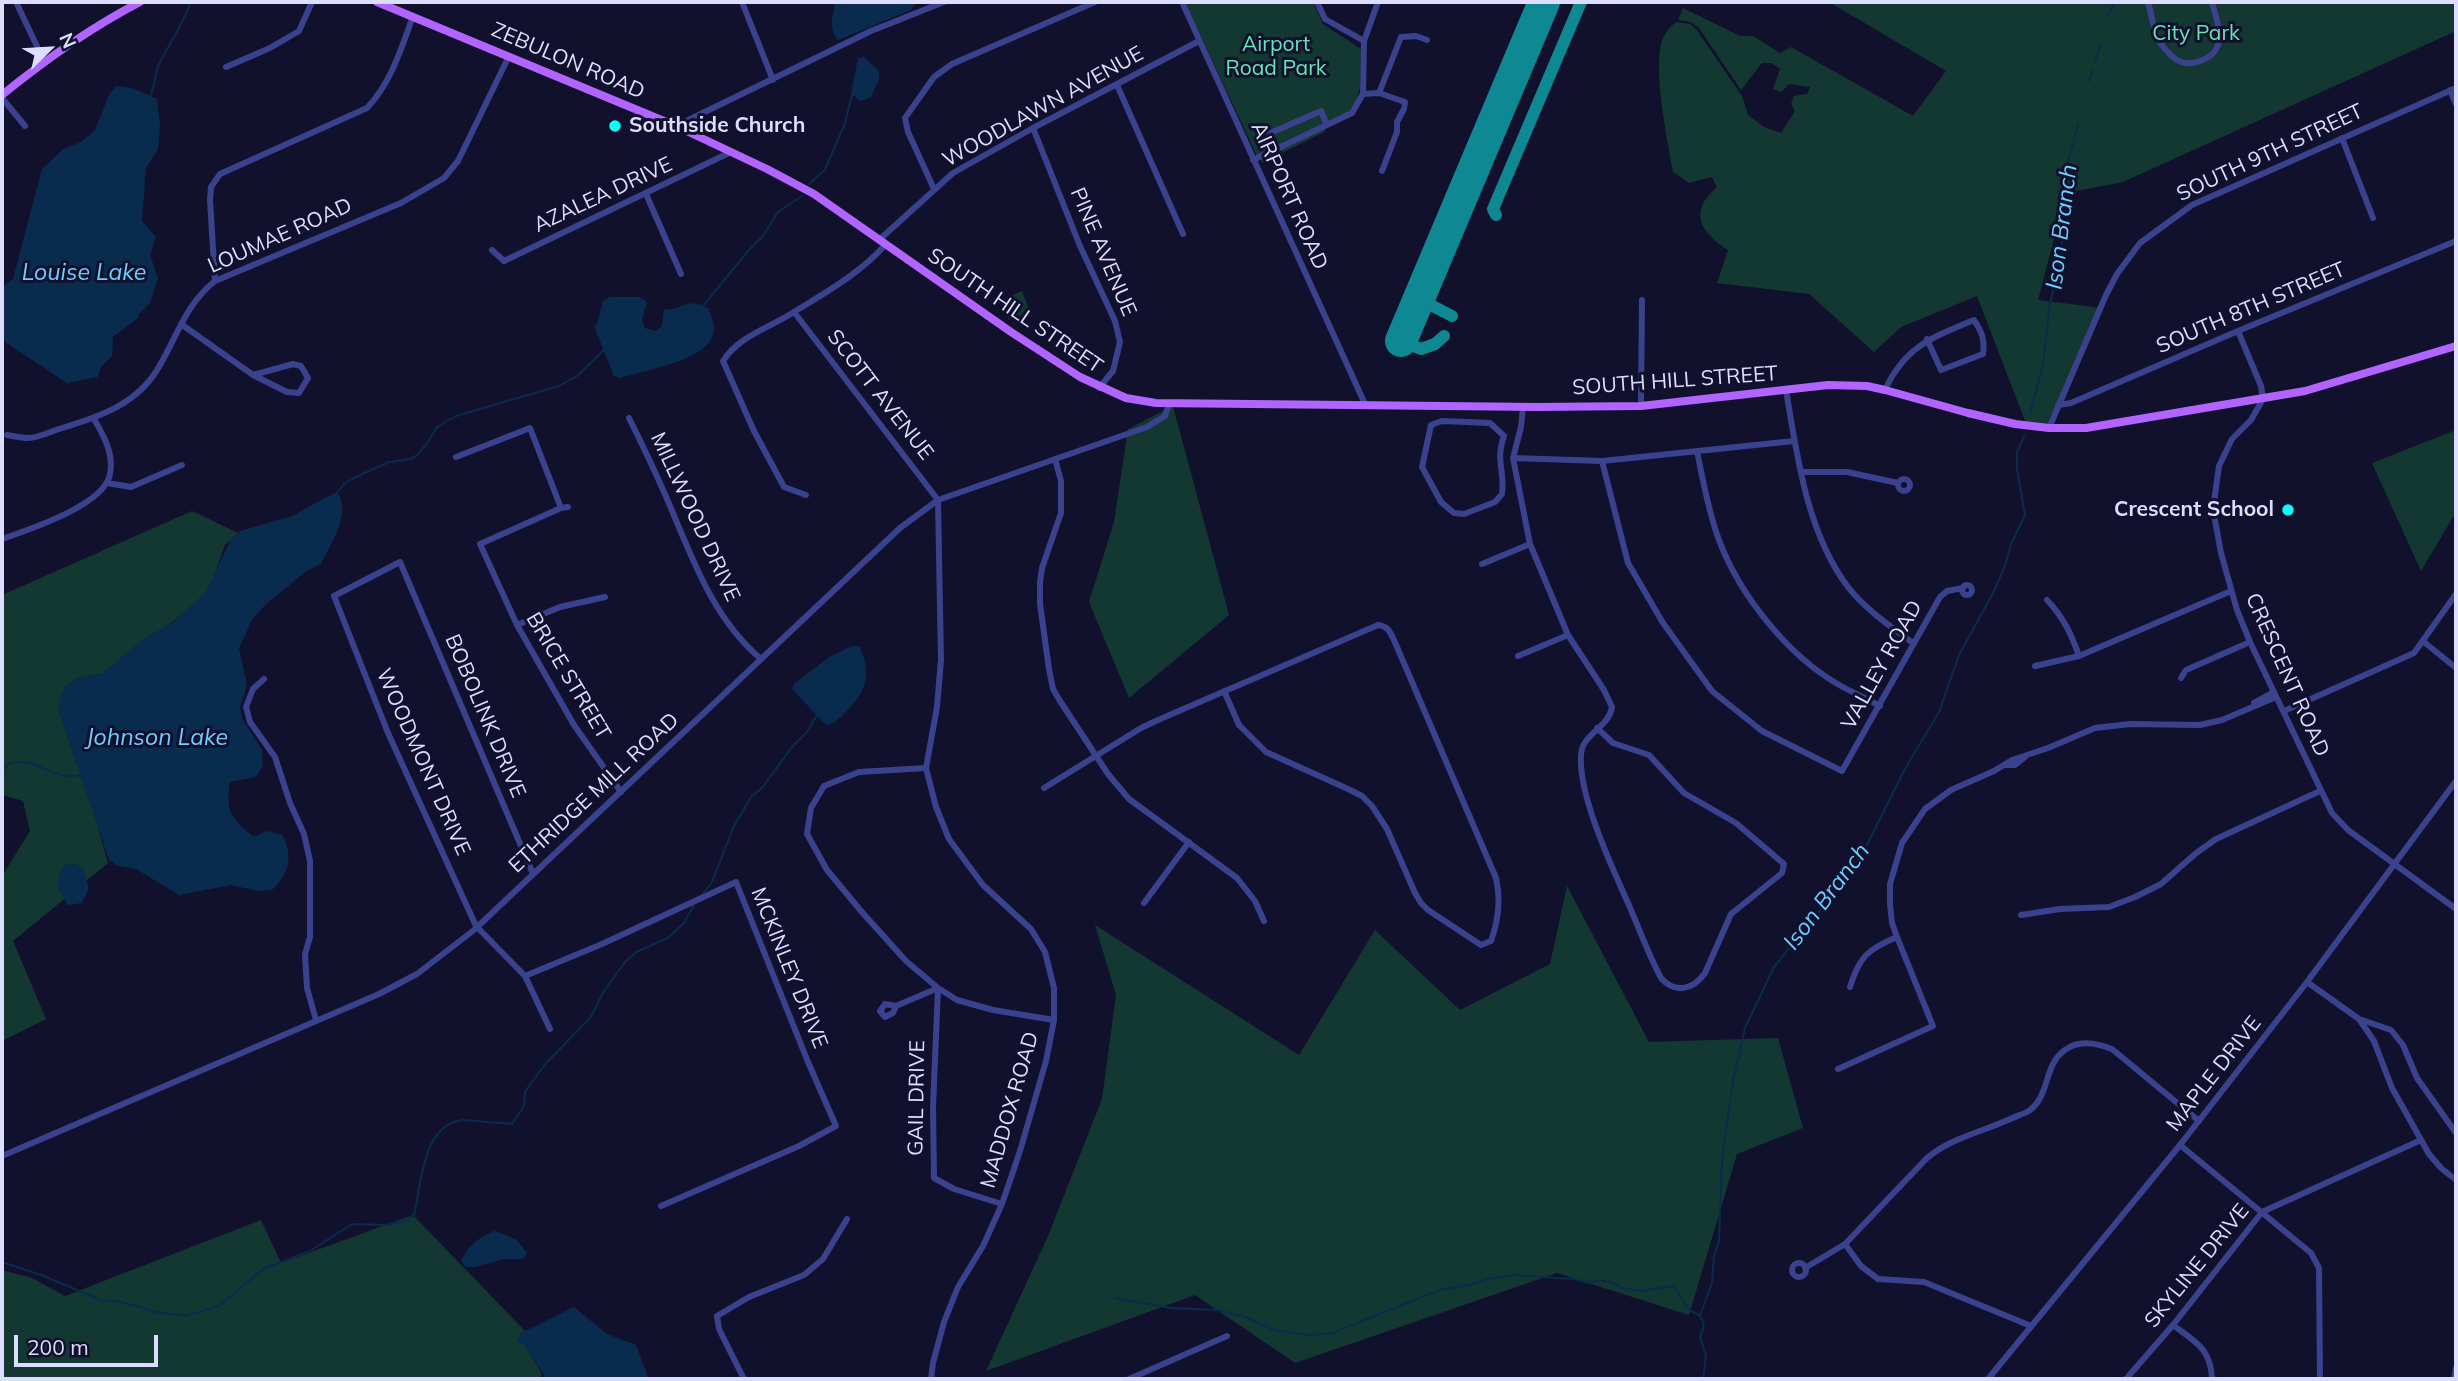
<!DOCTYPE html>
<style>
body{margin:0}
#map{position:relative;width:2458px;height:1381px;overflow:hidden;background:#12112d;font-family:Mulish,sans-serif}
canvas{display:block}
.frame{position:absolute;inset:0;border:4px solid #dddeff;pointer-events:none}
.north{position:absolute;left:14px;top:14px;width:70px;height:70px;-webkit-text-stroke:5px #12112d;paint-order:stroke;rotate:66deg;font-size:19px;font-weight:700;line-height:28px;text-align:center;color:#dddeff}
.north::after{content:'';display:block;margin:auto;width:24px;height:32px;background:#dddeff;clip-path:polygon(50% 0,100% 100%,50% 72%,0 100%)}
.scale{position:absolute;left:14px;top:1335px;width:144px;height:32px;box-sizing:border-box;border:4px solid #dddeff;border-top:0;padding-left:9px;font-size:21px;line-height:24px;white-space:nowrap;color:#dddeff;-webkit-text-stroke:5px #12112d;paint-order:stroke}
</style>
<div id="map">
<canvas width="2458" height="1381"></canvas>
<div class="frame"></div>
<div class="north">N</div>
<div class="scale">200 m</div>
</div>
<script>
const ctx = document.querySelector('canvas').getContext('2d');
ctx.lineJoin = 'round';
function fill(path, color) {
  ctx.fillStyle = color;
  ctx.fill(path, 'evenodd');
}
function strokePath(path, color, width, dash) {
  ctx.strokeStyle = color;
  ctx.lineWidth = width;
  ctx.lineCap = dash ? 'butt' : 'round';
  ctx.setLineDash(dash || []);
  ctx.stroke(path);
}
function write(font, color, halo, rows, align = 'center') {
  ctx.font = font + ' Mulish,sans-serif';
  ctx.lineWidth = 6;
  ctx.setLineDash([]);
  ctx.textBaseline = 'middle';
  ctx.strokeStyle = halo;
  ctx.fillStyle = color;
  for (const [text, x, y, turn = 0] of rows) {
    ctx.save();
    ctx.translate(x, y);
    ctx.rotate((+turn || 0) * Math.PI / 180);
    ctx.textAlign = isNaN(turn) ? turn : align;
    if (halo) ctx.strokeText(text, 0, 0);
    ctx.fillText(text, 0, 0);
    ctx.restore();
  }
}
const green = new Path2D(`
 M 1185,2 L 1313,2 L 1323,24 L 1361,49 L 1360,88 L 1355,107 L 1326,128 L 1324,132 L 1262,163 L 1260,157 L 1258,158 Z
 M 1829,2 L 2456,2 L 2456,31 L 2123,182 L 2066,193 L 2038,300 L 2102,308 L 2046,426 L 2027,426 L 1977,296 L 1901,327 L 1874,352 L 1809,294 L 1717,283 L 1728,250 C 1700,232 1688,212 1717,187 L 1712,177 L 1689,183 L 1673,172 C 1667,138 1654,76 1661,44 C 1663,35 1669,28 1676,22 L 1690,24 L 1696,29 L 1742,96 L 1748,115 L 1764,127 L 1781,133 L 1795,111 L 1791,104 L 1794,96 L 1807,94 L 1810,87 L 1789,84 L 1781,92 L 1773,89 L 1780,69 L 1772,63 L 1762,63 L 1741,90 L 1699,28 L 1691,22 L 1678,20 L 1683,8 L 1740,36 L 1753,36 L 1780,53 L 1791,47 L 1913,116 L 1946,71 Z
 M 1022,291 L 1030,312 L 1009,320 L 1001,300 Z
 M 1173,406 L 1229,615 L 1129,698 L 1089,602 L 1114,522 L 1128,429 Z
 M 2456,430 L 2456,512 L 2421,571 L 2372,463 Z
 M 192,511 L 238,533 L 225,545 L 207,596 L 63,703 L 108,863 L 13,941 L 46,1019 L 2,1041 L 2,873 L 4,873 L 30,831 L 23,801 L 2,795 L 2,595 Z
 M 1567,886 L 1649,1042 L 1778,1038 L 1803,1128 L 1737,1154 L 1689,1315 L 1557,1273 L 1295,1363 L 1195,1295 L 986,1371 L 1048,1236 L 1102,1099 L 1116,995 L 1095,925 L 1299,1055 L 1375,930 L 1460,1010 L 1550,964 Z
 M 413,1215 L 525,1331 L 527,1348 L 542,1374 L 540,1379 L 2,1379 L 2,1270 L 32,1278 L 65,1296 L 261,1220 L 281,1263 Z`);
const water = new Path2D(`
 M 835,2 L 916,2 L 911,10 L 838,40 C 828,30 833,14 835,2 Z
 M 864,57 L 879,71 L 879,79 L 871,97 L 861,101 L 851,94 L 858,58 Z
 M 116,86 L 132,88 L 157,99 L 160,126 L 158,149 L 146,168 L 142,221 L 156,237 L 150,255 L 158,278 L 150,303 L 139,314 L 138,318 L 113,337 L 112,356 L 100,368 L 98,377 L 67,383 L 2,340 L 2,287 L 13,279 L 42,169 L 63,149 L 81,142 L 95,130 L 109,95 Z
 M 610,297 L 640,297 L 647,302 L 642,320 L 645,328 L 655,331 L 662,326 L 664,309 C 683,312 683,296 708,308 C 712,317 716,326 713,335 C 705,361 643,371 620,378 L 614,376 L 594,326 L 597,324 L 603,301 Z
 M 334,493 L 339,495 C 350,517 330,544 321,564 L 308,570 L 267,603 L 253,618 L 239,648 L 247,685 L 240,708 L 242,718 L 262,750 L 263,766 L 256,777 L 230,782 C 225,811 231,819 254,837 L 266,831 L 282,835 C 294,855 289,874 272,890 L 258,891 L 231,885 L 179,895 L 136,869 L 118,866 L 109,860 L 58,710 L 61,694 L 67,685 L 78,678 L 103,673 L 142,640 L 172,623 L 206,592 L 231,539 L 240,531 L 292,516 Z
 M 852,646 L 859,646 C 873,674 866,692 845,713 C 839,719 835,723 826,725 L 792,689 L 794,684 L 829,657 Z
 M 74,863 L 83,868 L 89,888 L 82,903 L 68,905 C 57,887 55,885 63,866 Z
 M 495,1231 L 517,1240 L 527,1253 L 523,1259 L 503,1259 L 476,1267 L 466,1267 L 461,1261 C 466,1248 481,1235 495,1231 Z
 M 574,1307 L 607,1334 L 636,1345 L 649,1379 L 547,1379 L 524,1345 L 517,1341 L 521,1333 Z`);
const stream = new Path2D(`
 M 2109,14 L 2114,2
 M 2095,61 L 2101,43
 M 2089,81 L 2093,70
 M 150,96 C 156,85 154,75 159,64 C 170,43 183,24 191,2
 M 2074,139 L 2078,124
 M 2066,169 L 2073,144
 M 809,184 L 825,170 L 845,123 L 852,95
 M 703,306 L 748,251 L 763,236 L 778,212 L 802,196
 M 2030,413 L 2043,365 L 2049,310 L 2061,253 L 2066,209 L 2065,188
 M 336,494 L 344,484 L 356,477 L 389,462 L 410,459 L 416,456 L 426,445 L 437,427 L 456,416 L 559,386 L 577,376 L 604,350
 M 2,773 L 8,764 C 33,754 54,782 80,775
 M 702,895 L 712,882 L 733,828 L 751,797 L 762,788 L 792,747 L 807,732 L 817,715
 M 2,1262 L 41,1275 L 101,1300 L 122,1302 L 156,1312 L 185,1316 L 219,1306 L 263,1269 L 310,1251 L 352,1224 L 388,1225 L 409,1220 L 414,1215 C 421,1186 422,1124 463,1120 L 512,1124 L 524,1106 L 525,1092 L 529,1086 L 546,1063 L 591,1017 L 604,991 L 625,962 L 636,952 L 668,938 L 684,923 L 694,905
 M 1115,1298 L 1171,1308 L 1218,1310 L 1246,1317 L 1274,1330 L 1310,1335 L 1332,1333 L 1440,1290 L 1468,1285 L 1488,1279 L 1513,1275 L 1573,1279 L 1589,1283 L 1599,1280 L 1610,1282 L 1622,1288 L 1643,1291 L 1674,1286 L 1689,1310 L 1699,1315
 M 1703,1379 L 1706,1356 L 1700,1337 L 1704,1325 L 1700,1315 L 1712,1283 L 1714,1256 L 1719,1241 L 1722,1158 L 1733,1081 L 1745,1028 L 1774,967 L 1848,876 L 1864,851 L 1906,767 L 1939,712 L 1959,655 L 1993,593 L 2005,566 L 2011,544 L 2025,515 L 2017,469 L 2017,452 L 2024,436`);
const taxiway = new Path2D(`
 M 1496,215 L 1493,209 L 1581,2
 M 1419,299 L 1452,316
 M 1401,341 L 1421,349 L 1435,344 L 1444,336`);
const runway = new Path2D(`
 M 1401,341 L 1544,2`);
const minor = new Path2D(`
 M 16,2 L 44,61
 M 742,2 L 773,80
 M 1182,2 L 1365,404
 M 2148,2 C 2152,15 2153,32 2161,44 C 2164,48 2172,57 2177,60 C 2190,68 2214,59 2218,45 C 2222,33 2215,14 2212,2
 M 1364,41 L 1378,2
 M 226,67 L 270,48 L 299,31 L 312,2
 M 1117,85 L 1183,234
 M 2450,90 L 2456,104
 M 1379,93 L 1401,37 L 1416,36 L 1427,40
 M 1363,94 L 1379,93 L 1405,102 L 1404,109 L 1397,122 L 1397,132 L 1382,171
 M 2,98 L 25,126
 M 676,126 L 871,31 L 944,2
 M 1033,128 L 1080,246 L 1115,321 L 1120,342 L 1113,371 L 1099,388
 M 2342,138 L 2373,218
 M 1274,150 L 1268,134 L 1321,111 L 1327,125
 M 1253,160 L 1352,113 L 1363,94 L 1364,41 L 1325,19 L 1317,2
 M 934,189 L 908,132 L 905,118 L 934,77 L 952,64 L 1095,2
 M 646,194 L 681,274
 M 879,240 L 953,173 L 1033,128 L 1199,41
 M 492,250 L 504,261 L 731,152
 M 215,281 L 210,200 L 211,187 L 220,174 L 367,108 C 391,83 402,47 413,16
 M 794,312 L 938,500 L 941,660 L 937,707 L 926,768 L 936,807 L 949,839 L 983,885 L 1031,929 L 1045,952 L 1054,988 L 1054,1020 L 1046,1061 L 1020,1151 L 1002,1204 L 983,1246 L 958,1287 L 944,1322 L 933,1363 L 931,1379
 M 181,324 L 253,375
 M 2238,331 L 2261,386 L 2263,399 L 2251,420 L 2232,439 L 2219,466 L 2213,509 L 2221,553 L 2237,610 L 2250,642 L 2332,813 L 2348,830 L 2456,909
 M 293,364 L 301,366 L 308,378 L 299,393 L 287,392 L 253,375 Z
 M 1786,390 C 1797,456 1807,533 1848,587 C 1866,610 1890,626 1913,643
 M 1885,390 C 1905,346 1933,337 1974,320 C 1982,332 1985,340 1983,354 L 1941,370 L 1927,339
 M 2058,405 L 2071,403 L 2238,331 L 2456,241
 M 1641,406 L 1642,300
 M 1523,407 L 1521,427 L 1513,458 L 1530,544 L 1568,635 L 1604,690 L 1612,707 C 1609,728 1582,733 1581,755 C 1578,795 1612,867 1628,903 C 1639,928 1648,954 1661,978 C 1675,994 1693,990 1705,973 L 1731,914 L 1782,873 L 1784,864 L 1736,823 L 1684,793 L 1649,755 L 1613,743 L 1597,728
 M 629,418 C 641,442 653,467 664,492 C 690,551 710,616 761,659
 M 1442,421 L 1490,423 L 1504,436 C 1495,462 1505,469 1502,494 L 1495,502 L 1464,514 L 1454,513 L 1441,502 L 1422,467 L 1431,425 Z
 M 2049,428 L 2106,295 L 2117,274 L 2140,243 L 2192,205 L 2456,88
 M 7,435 C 14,436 21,438 28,438 C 38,438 50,432 59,429 C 99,417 139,404 160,365 C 178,334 186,304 215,281 L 401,203 L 444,178 L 458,161 L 509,56
 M 1697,451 C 1703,480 1708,511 1719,540 C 1740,596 1789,657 1841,686 C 1854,693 1867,699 1880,706
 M 456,457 L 530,428 L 561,508
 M 1513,458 L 1602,461 L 1794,441
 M 1055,459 L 1061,481 L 1061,513 L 1042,568 L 1040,582 L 1040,604 L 1049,669 L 1053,689 L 1060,701 L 1108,774 L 1129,799 L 1237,878 L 1255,901 L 1264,921
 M 1602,461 L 1628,563 L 1663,623 L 1712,691 L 1762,731 L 1842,771 L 1940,597 L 1947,591 L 1963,588
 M 1803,472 L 1847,472 L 1898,483
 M1898 485a6 6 0 1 1 12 0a6 6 0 1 1-12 0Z
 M 107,483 L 131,487 L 182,465
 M 806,495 L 784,487 L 754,431 L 723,361 C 739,336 769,328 794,312 C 825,293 862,272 886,244
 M 568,507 L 561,508 L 480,544 L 517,625 L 574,725 L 621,792
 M 2,539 C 28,530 105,505 110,474 C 114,454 104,436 94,419
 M 1482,564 L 1530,544
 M1962 590a5 5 0 1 1 10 0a5 5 0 1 1-10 0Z
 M 2047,600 C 2063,617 2071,633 2079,656
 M 517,625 L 560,607 L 605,597
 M 2424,642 L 2456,668
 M 1518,656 L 1568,635
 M 2035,666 L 2079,656 L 2231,591
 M 2181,678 L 2186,670 L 2250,642
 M 264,679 L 253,689 L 246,707 L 250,722 L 275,757 L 290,803 L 304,834 L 310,861 L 310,937 L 305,954 L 307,988 L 316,1020
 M 2254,703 L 2274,692
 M 2284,711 L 2414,653 L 2456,594
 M 2004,765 L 2015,765 L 2025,757
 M 926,768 L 859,772 L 824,786 L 811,808 L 807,834 L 827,870 L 861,911 L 906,961 L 938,988 L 957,1000 L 993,1010 L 1054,1020
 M 1044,788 L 1141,728 L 1158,720 L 1378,625 C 1388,626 1390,632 1394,640 L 1496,878 C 1501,900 1499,919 1491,941 L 1481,945 L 1428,910 L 1421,903 L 1415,893 L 1387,829 L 1372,806 L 1362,796 L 1348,789 L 1266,752 L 1239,725 L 1224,691
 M 533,874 L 400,562 L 334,596 L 388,733 L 476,926 L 525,976 L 550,1029
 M 1144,903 L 1189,842
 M 2021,915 L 2060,909 L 2109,907 L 2135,897 L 2161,884 L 2195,854 L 2216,839 L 2320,791
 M 525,976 L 602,944 L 736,882 L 808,1062 L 836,1126 L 799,1146 L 661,1206
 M 2307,982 L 2359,1019 L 2374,1041 L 2392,1088 L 2429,1154 L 2441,1168 L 2456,1180
 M 1850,987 C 1859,957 1868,949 1897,937
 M 896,1006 L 885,1004 L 880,1011 L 885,1017 L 893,1013 L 896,1006 L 938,988 L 933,1107 L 934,1178 L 954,1189 L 1002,1204
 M 2359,1019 L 2391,1030 L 2403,1045 L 2417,1078 L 2456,1133
 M 1838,1069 L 1933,1026 L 1897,937 L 1892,923 L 1890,904 L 1890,884 L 1902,843 L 1925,809 L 1951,790 L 1994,771 L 2012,760 L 2048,748 L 2095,728 L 2130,724 L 2200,725 L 2222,720 L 2276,697
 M 2180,1145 L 2311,1253 L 2319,1268 L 2320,1379
 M 2,1156 L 379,994 L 417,974 L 474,930 L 900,528 L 938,500 L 1147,427 L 1165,416 L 1169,404
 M 1845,1244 L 1861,1266 L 1878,1279 L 1924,1282 L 2031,1326
 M1792 1270a7 7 0 1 1 14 0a7 7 0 1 1-14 0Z
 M 1805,1268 L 1845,1244 L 1927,1158 C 1951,1138 1982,1132 2010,1119 C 2016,1116 2025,1114 2030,1110 C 2050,1095 2044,1064 2065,1050 C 2079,1039 2097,1043 2112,1049 L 2199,1121
 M 2173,1325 C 2195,1342 2211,1348 2212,1379
 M 744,1379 L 719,1329 L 717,1316 L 749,1297 L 804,1275 L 823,1259 L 847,1219
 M 1129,1379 L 1227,1336
 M 1988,1379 L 2180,1145 L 2307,982 L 2456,781
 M 2126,1379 L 2173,1325 L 2262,1212 L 2421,1140
 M 2454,1379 L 2456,1368`);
const major = new Path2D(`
 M 377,2 L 676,126 L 767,169 L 814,194 L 1011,332 L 1080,377 L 1126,398 L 1156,403 L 1538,407 L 1641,406 L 1828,385 L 1867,386 L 1885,390 L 1968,413 L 2015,424 L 2049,428 L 2086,428 L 2305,391 L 2456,346
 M 2,95 C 45,60 90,28 140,2`);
const markers = [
 [615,126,7,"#09fff8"],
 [2288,510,7,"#09fff8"]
];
const parkNames = [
 ["City Park",2196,34],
 ["Airport",1276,45],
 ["Road Park",1276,69]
];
const streetNames = [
 ["ZEBULON ROAD",568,61,23],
 ["WOODLAWN AVENUE",1043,107,-29],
 ["SOUTH 9TH STREET",2270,153,-25],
 ["AZALEA DRIVE",603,195,-25],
 ["AIRPORT ROAD",1289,196,66],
 ["LOUMAE ROAD",280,236,-24],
 ["PINE AVENUE",1103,252,67],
 ["SOUTH 8TH STREET",2251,308,-23],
 ["SOUTH HILL STREET",1015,311,34],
 ["SOUTH HILL STREET",1675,381,-4],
 ["SCOTT AVENUE",880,395,52],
 ["MILLWOOD DRIVE",695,517,65],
 ["VALLEY ROAD",1882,665,-61],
 ["CRESCENT ROAD",2287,675,66],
 ["BRICE STREET",568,676,59],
 ["BOBOLINK DRIVE",485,716,67],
 ["WOODMONT DRIVE",423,762,66],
 ["ETHRIDGE MILL ROAD",594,793,-43],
 ["MCKINLEY DRIVE",789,968,68],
 ["MAPLE DRIVE",2214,1074,-52],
 ["GAIL DRIVE",917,1098,-89],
 ["MADDOX ROAD",1010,1110,-74],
 ["SKYLINE DRIVE",2197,1266,-51]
];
const poiNames = [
 ["Southside Church",629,126],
 ["Crescent School",2274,510,"right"]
];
const waterNames = [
 ["Ison Branch",2062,227,-83],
 ["Louise Lake",84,273],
 ["Johnson Lake",157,738],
 ["Ison Branch",1827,897,-53]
];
fill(green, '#133832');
fill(water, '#092b4e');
strokePath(stream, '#092b4e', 2);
strokePath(taxiway, '#0e8892', 12);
strokePath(runway, '#0e8892', 32);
strokePath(minor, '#3a428e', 6);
strokePath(major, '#b164ff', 8);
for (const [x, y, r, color] of markers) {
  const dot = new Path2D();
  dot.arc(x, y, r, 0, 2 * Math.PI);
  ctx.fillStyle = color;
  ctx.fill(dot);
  strokePath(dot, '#12112d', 2.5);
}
write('21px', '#63e6b4', '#12112d', parkNames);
write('21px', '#dddeff', '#12112d', streetNames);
write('bold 21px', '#dddeff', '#12112d', poiNames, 'left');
write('italic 23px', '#6bceff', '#12112d', waterNames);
</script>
